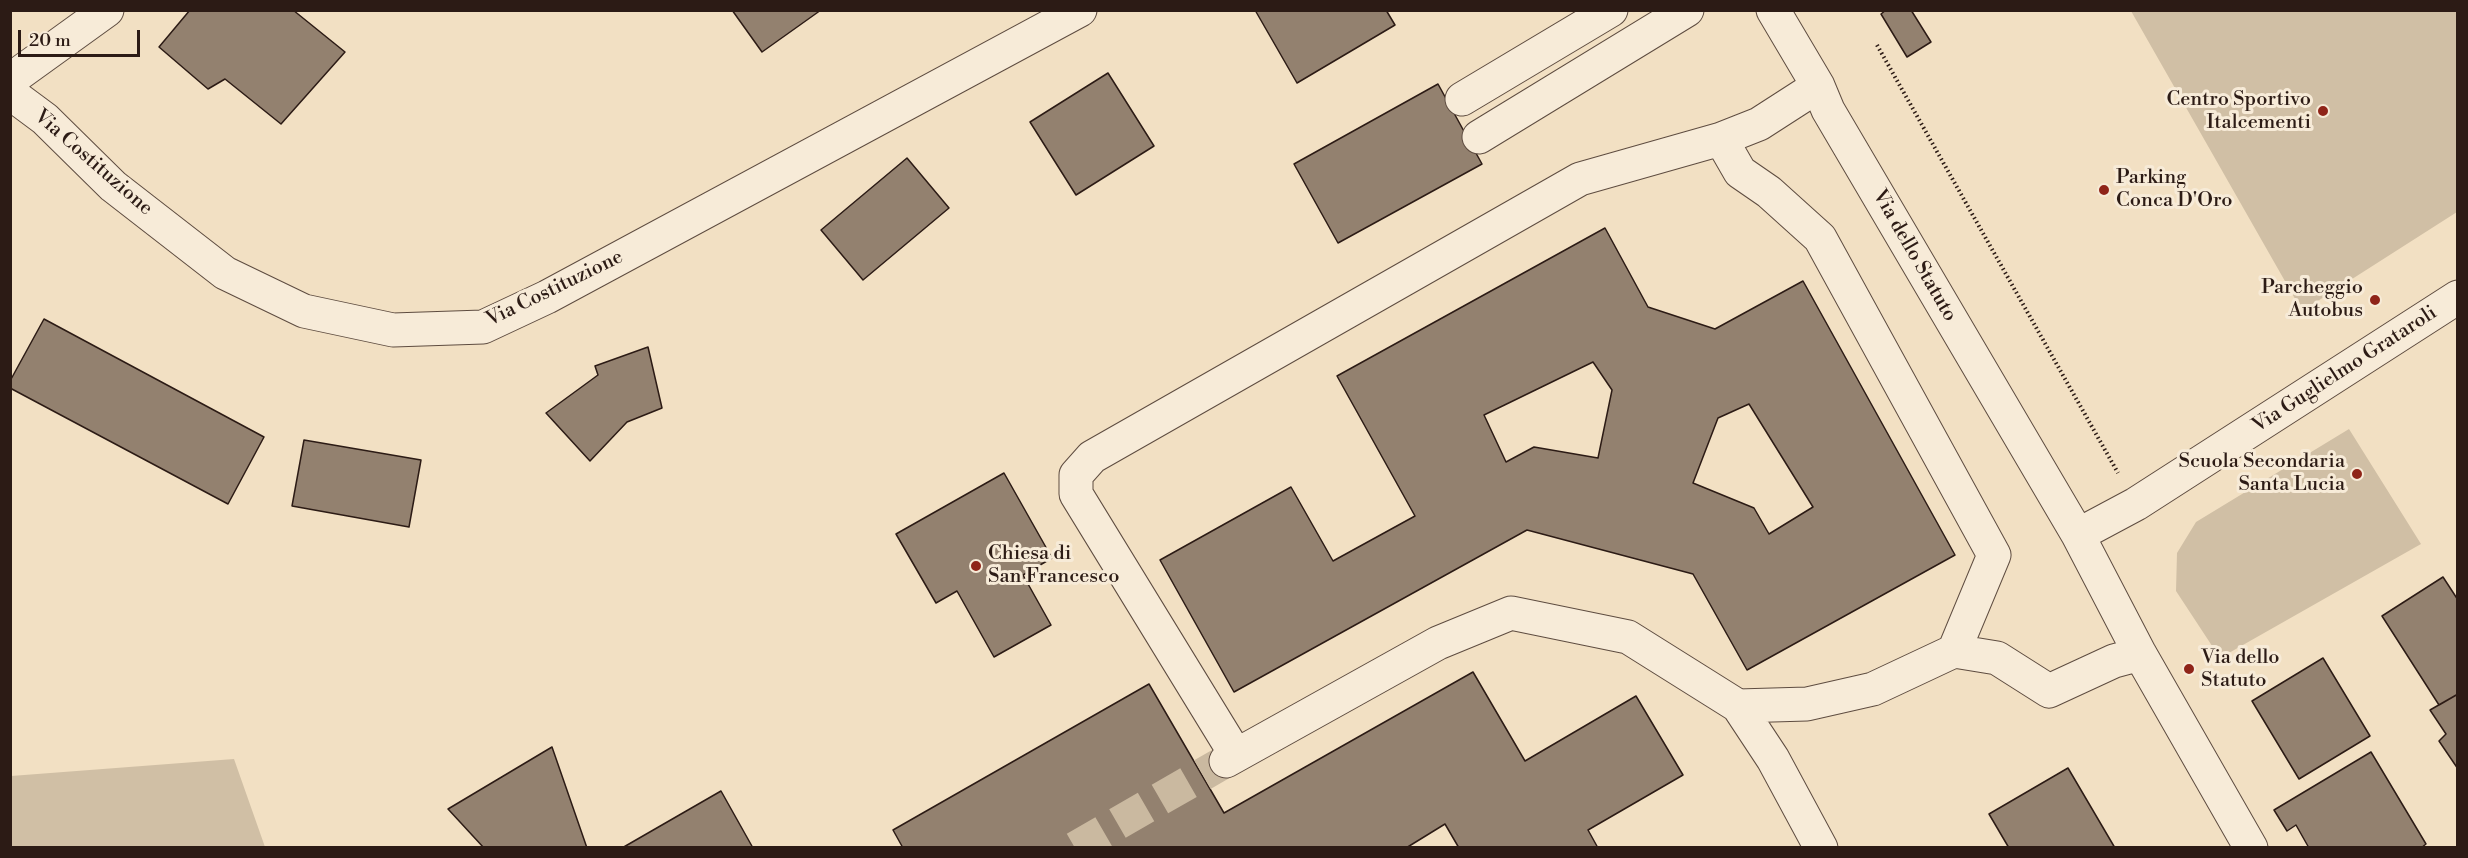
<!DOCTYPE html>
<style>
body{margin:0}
#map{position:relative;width:2468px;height:858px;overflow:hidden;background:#f2e0c3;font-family:"Libre Bodoni",serif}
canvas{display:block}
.frame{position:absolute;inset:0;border:12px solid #2c1b15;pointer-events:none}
.scale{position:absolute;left:18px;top:30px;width:122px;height:27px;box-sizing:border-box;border:3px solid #2c1b15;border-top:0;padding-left:8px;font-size:18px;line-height:21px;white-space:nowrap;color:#2c1b15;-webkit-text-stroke:4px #f7ebd8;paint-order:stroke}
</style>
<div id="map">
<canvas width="2468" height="858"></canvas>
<div class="frame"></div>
<div class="scale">20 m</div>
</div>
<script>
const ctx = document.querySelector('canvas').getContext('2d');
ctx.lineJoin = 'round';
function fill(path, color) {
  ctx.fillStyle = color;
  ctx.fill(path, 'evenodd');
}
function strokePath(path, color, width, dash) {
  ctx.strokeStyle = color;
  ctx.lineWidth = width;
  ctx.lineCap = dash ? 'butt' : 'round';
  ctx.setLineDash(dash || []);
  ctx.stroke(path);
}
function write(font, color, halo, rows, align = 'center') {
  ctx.font = font + ' "Libre Bodoni",serif';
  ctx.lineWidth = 6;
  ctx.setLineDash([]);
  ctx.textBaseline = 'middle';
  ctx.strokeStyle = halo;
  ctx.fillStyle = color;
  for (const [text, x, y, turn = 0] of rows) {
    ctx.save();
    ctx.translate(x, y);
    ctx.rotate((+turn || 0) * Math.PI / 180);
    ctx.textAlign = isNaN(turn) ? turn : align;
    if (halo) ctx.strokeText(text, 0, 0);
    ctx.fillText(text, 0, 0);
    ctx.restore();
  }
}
const green = new Path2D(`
 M 2131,11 L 2457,11 L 2457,212 L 2302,311 Z
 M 2349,429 L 2421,544 L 2220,658 L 2176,591 L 2177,553 L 2196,522 Z
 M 234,759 L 265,847 L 11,847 L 11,776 Z`);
const building = new Path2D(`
 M 190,10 L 293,10 L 345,52 L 281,124 L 225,79 L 208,89 L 159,47 Z
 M 732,10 L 821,10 L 762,52 Z
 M 1255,10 L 1386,10 L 1395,25 L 1297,83 Z
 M 1886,10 L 1911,10 L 1931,42 L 1907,57 L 1881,14 Z
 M 1108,73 L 1154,146 L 1076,195 L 1030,122 Z
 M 1438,84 L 1482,164 L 1338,243 L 1294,164 Z
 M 907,158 L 949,208 L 863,280 L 821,230 Z
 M 1605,228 L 1648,307 L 1715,329 L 1803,281 L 1955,555 L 1747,670 L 1693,574 L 1527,530 L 1234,692 L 1160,560 L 1291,487 L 1333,561 L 1415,516 L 1337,376 ZM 1593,362 L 1612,390 L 1598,458 L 1534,447 L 1506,462 L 1484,415 ZM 1749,404 L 1813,507 L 1769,534 L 1754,508 L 1693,483 L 1718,418 Z
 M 44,319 L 264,437 L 228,504 L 10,388 L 10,381 Z
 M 648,347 L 662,408 L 627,422 L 590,461 L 546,413 L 598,375 L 595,366 Z
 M 304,440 L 421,460 L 409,527 L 292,506 Z
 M 1004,473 L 1052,558 L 1023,575 L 1051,625 L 994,657 L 957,591 L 936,603 L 896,534 Z
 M 2443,577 L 2458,600 L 2458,694 L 2439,705 L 2382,616 Z
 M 2323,658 L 2370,736 L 2299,779 L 2252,701 Z
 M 1473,672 L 1525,761 L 1636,696 L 1683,775 L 1588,830 L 1598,848 L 1459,848 L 1445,824 L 1406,848 L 903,848 L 893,830 L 1149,684 L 1224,813 Z
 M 2458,694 L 2458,769 L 2439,741 L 2446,734 L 2430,710 Z
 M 552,747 L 587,848 L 484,848 L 448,809 Z
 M 2371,752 L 2426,844 L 2421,848 L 2309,848 L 2296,825 L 2287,831 L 2274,810 Z
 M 2068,768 L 2115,848 L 2009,848 L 1989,814 Z
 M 721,791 L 753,848 L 622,848 Z`);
const minorTunnel = new Path2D(`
 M 1075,848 L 1226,761`);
const path = new Path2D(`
 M 1877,45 L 2118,473`);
const minor = new Path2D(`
 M 1773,10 L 1818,86 L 1828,110 L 2078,535 L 2140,654 L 2251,848
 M 10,80 L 107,10
 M 10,93 L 45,119 L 113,186 L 225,273 L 304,311 L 393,330 L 483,327 L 547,297 L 1080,10
 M 1462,99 L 1611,10
 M 1479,137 L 1687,10
 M 1721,139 L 1759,124 L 1818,86
 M 2078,535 L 2136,504 L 2458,297
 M 1738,706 L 1807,704 L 1873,689 L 1954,651 L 1997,658 L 2049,691 L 2114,661 L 2140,654
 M 1236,755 L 1076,494 L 1076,475 L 1092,457 L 1580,179 L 1721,139 L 1740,172 L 1769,192 L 1820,238 L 1994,555 L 1954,651
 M 1226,761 L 1438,643 L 1511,613 L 1628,637 L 1738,706 L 1773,759 L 1821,848`);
const markers = [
 [2323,111,6,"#8f2418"],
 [2104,190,6,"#8f2418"],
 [2375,300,6,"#8f2418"],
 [2357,474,6,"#8f2418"],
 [976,566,6,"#8f2418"],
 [2189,669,6,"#8f2418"]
];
const poiNames = [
 ["Centro Sportivo",2311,100],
 ["Italcementi",2311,123],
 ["Parking",2116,178,"left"],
 ["Conca D'Oro",2116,201,"left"],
 ["Parcheggio",2363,288],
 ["Autobus",2363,311],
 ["Scuola Secondaria",2345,462],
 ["Santa Lucia",2345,485],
 ["Chiesa di",988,554,"left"],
 ["San Francesco",988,577,"left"],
 ["Via dello",2201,658,"left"],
 ["Statuto",2201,681,"left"]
];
const streetNames = [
 ["Via Costituzione",93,163,41],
 ["Via dello Statuto",1914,256,60],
 ["Via Costituzione",555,289,-26],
 ["Via Guglielmo Grataroli",2345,370,-33]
];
fill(green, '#d0bfa5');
fill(building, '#93816f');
strokePath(building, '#2c1b15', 1.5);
strokePath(minorTunnel, '#cab9a0', 33, [33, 16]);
strokePath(minor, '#5e4c40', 35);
strokePath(path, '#2c1b15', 4, [1.5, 3]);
strokePath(minor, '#f7ebd8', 33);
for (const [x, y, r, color] of markers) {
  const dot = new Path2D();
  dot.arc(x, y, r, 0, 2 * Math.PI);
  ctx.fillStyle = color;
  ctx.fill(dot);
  strokePath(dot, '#f7ebd8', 2);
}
write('20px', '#2c1b15', '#f7ebd8', poiNames, 'right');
write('20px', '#2c1b15', '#f7ebd8', streetNames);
</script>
